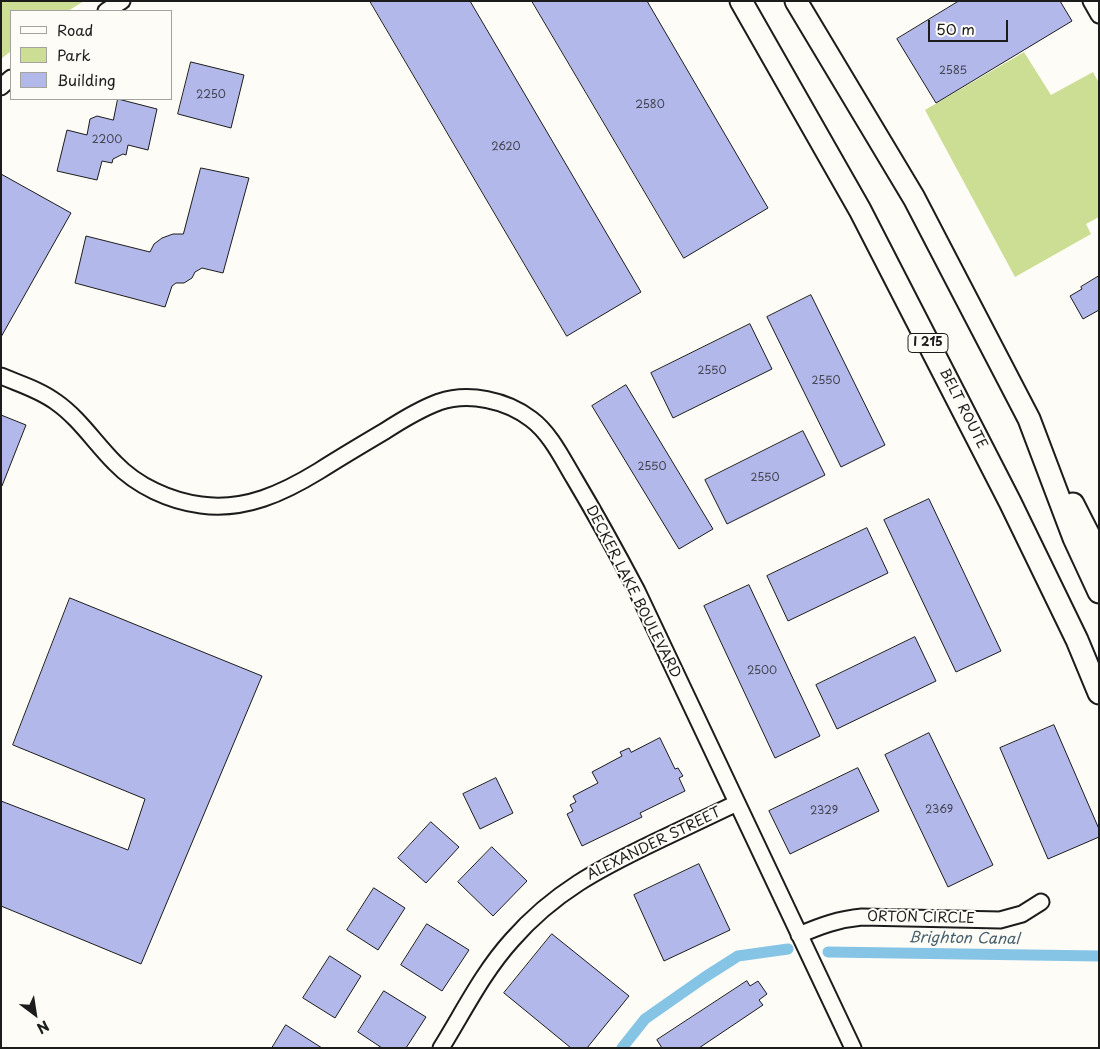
<!DOCTYPE html>
<style>
body{margin:0}
#map{position:relative;width:1100px;height:1049px;overflow:hidden;background:#fdfcf7;font-family:"Playpen Sans",sans-serif}
canvas{display:block}
.frame{position:absolute;inset:0;border:2px solid #1c1c1c;pointer-events:none}
.legend{position:absolute;left:10px;top:10px;width:162px;height:90px;box-sizing:border-box;background:#fdfcf7;border:1px solid #a3a29f;margin:0;padding:6px 9px;list-style:none;font-size:15px;color:#1c1c1c}
.legend li{display:flex;align-items:center;gap:10px;height:25px}
.legend b{width:25px;border:1px solid #a3a29f}
.north{position:absolute;left:10px;top:989px;width:50px;height:50px;-webkit-text-stroke:4px #fdfcf7;paint-order:stroke;rotate:149deg;font-size:14px;font-weight:700;line-height:20px;text-align:center;color:#1c1c1c}
.north::after{content:'';display:block;margin:auto;width:18px;height:22px;background:#1c1c1c;clip-path:polygon(50% 0,100% 100%,50% 72%,0 100%)}
.scale{position:absolute;left:928px;top:20px;width:80px;height:22px;box-sizing:border-box;border:2px solid #1c1c1c;border-top:0;padding-left:6px;font-size:15px;line-height:18px;white-space:nowrap;color:#1c1c1c;-webkit-text-stroke:4px #fdfcf7;paint-order:stroke}
</style>
<div id="map">
<canvas width="1100" height="1049"></canvas>
<div class="frame"></div>
<ul class="legend">
<li><b style="height:6px;background:#fdfcf7"></b>Road</li>
<li><b style="height:14px;background:#cbde93"></b>Park</li>
<li><b style="height:14px;background:#b2b8e9"></b>Building</li>
</ul>
<div class="north">N</div>
<div class="scale">50 m</div>
</div>
<script>
const ctx = document.querySelector('canvas').getContext('2d');
ctx.lineJoin = 'round';
function fill(path, color) {
  ctx.fillStyle = color;
  ctx.fill(path, 'evenodd');
}
function strokePath(path, color, width, dash) {
  ctx.strokeStyle = color;
  ctx.lineWidth = width;
  ctx.lineCap = dash ? 'butt' : 'round';
  ctx.setLineDash(dash || []);
  ctx.stroke(path);
}
function write(font, color, halo, rows, align = 'center') {
  ctx.font = font + ' "Playpen Sans",sans-serif';
  ctx.lineWidth = 4;
  ctx.setLineDash([]);
  ctx.textBaseline = 'middle';
  ctx.strokeStyle = halo;
  ctx.fillStyle = color;
  for (const [text, x, y, turn = 0] of rows) {
    ctx.save();
    ctx.translate(x, y);
    ctx.rotate((+turn || 0) * Math.PI / 180);
    ctx.textAlign = isNaN(turn) ? turn : align;
    if (halo) ctx.strokeText(text, 0, 0);
    ctx.fillText(text, 0, 0);
    ctx.restore();
  }
}
const green = new Path2D(`
 M 1,1 L 84,1 L 68,11 L 11,11 L 11,51 L 1,59 Z
 M 1024,52 L 1051,95 L 1093,72 L 1099,83 L 1099,217 L 1086,224 L 1091,234 L 1015,277 L 925,110 Z`);
const canal = new Path2D(`
 M 828,952 L 1099,956
 M 622,1048 L 645,1019 L 705,977 L 738,956 L 788,949`);
const building = new Path2D(`
 M 370,1 L 470,1 L 641,292 L 567,336 Z
 M 532,1 L 647,1 L 768,208 L 684,258 Z
 M 959,1 L 1060,1 L 1072,21 L 936,103 L 897,39 Z
 M 191,62 L 244,75 L 231,128 L 178,114 Z
 M 118,99 L 157,109 L 148,150 L 128,145 L 126,155 L 123,154 L 113,159 L 112,163 L 102,161 L 97,180 L 57,171 L 67,130 L 87,135 L 90,119 L 97,116 L 113,120 Z
 M 201,168 L 249,178 L 223,273 L 202,268 L 195,272 L 192,278 L 184,283 L 176,283 L 172,286 L 165,307 L 75,283 L 86,236 L 150,252 L 154,244 L 162,238 L 173,234 L 183,234 Z
 M 1,174 L 71,213 L 1,337 Z
 M 1099,276 L 1099,310 L 1083,319 L 1070,296 L 1082,289 L 1081,287 Z
 M 811,295 L 885,445 L 841,467 L 767,317 Z
 M 750,324 L 772,369 L 673,418 L 651,373 Z
 M 626,385 L 713,529 L 679,549 L 592,406 Z
 M 1,415 L 26,425 L 2,486 L 1,486 Z
 M 803,431 L 825,475 L 727,524 L 705,480 Z
 M 929,499 L 1001,651 L 956,672 L 884,520 Z
 M 867,528 L 888,573 L 788,621 L 767,576 Z
 M 749,585 L 820,736 L 775,758 L 704,606 Z
 M 70,598 L 262,676 L 141,964 L 1,906 L 1,801 L 128,850 L 145,799 L 13,745 Z
 M 915,637 L 936,681 L 837,729 L 816,685 Z
 M 1054,725 L 1099,829 L 1099,837 L 1048,859 L 1000,748 Z
 M 929,733 L 993,865 L 948,887 L 885,755 Z
 M 660,738 L 675,769 L 678,768 L 683,776 L 679,778 L 685,791 L 640,813 L 642,817 L 582,846 L 567,814 L 573,811 L 570,805 L 576,802 L 573,796 L 598,783 L 592,772 L 622,756 L 620,752 L 629,748 L 631,752 Z
 M 858,768 L 879,811 L 790,854 L 769,811 Z
 M 496,778 L 513,813 L 480,829 L 463,794 Z
 M 431,822 L 459,847 L 426,883 L 398,858 Z
 M 492,847 L 527,881 L 493,916 L 458,882 Z
 M 699,864 L 730,930 L 664,961 L 634,895 Z
 M 374,888 L 405,908 L 378,950 L 347,930 Z
 M 427,924 L 469,950 L 442,991 L 401,965 Z
 M 552,934 L 629,996 L 587,1048 L 571,1048 L 504,993 Z
 M 330,956 L 361,976 L 335,1018 L 303,998 Z
 M 747,981 L 750,986 L 758,981 L 767,994 L 759,1000 L 763,1005 L 699,1048 L 662,1048 L 657,1040 Z
 M 384,991 L 426,1017 L 406,1048 L 382,1048 L 358,1032 Z
 M 286,1025 L 322,1048 L 272,1048 Z`);
const minor = new Path2D(`
 M 1091,1 L 1099,15
 M 106,11 L 122,1
 M 1,87 L 11,78
 M 1,376 C 20,384 40,390 56,402 C 79,418 95,443 115,463 C 137,486 170,501 201,505 C 245,511 283,493 319,471 C 341,457 363,444 385,431 C 402,420 420,409 439,402 C 469,392 506,400 531,419 C 550,433 562,458 574,478 C 596,515 617,553 637,591 L 853,1048
 M 799,935 C 820,926 839,919 862,917 L 1000,920 L 1022,914 L 1041,902
 M 441,1048 C 464,1011 483,972 512,940 C 554,892 599,869 655,842 C 682,829 710,816 737,803`);
const highway = new Path2D(`
 M 741,1 L 860,210 L 1010,502 L 1077,640 L 1099,693
 M 796,1 L 914,198 L 1029,419 L 1074,538 L 1099,592
 M 1073,504 L 1099,555`);
const numberNames = [
 ["2585",953,71],
 ["2250",211,95],
 ["2580",650,105],
 ["2200",107,140],
 ["2620",506,147],
 ["2550",712,371],
 ["2550",826,381],
 ["2550",652,467],
 ["2550",765,478],
 ["2500",762,671],
 ["2369",939,810],
 ["2329",824,811]
];
const shields = [
 [928,343,40]
];
const shieldNames = [
 ["I 215",928,343]
];
const streetNames = [
 ["BELT ROUTE",963,409,63],
 ["DECKER LAKE BOULEVARD",633,592,63],
 ["ALEXANDER STREET",654,844,-26],
 ["ORTON CIRCLE",921,918,1]
];
const waterNames = [
 ["Brighton Canal",964,939,1]
];
fill(green, '#cbde93');
strokePath(canal, '#85c4e5', 11);
fill(building, '#b2b8e9');
strokePath(building, '#1c1c1c', 1);
strokePath(minor, '#1c1c1c', 19);
strokePath(highway, '#1c1c1c', 25);
strokePath(minor, '#fdfcf7', 15);
strokePath(highway, '#fdfcf7', 21);
write('11px', '#42434f', null, numberNames);
for (const [x, y, w] of shields) {
  const box = new Path2D();
  box.roundRect(x - w / 2, y - 9.5, w, 19, 4);
  ctx.fillStyle = '#fdfcf7';
  ctx.fill(box);
  strokePath(box, '#1c1c1c', 1);
}
write('bold 12px', '#1c1c1c', null, shieldNames);
write('14px', '#1c1c1c', '#fdfcf7', streetNames);
write('italic 15px', '#465f6c', '#fdfcf7', waterNames);
</script>
